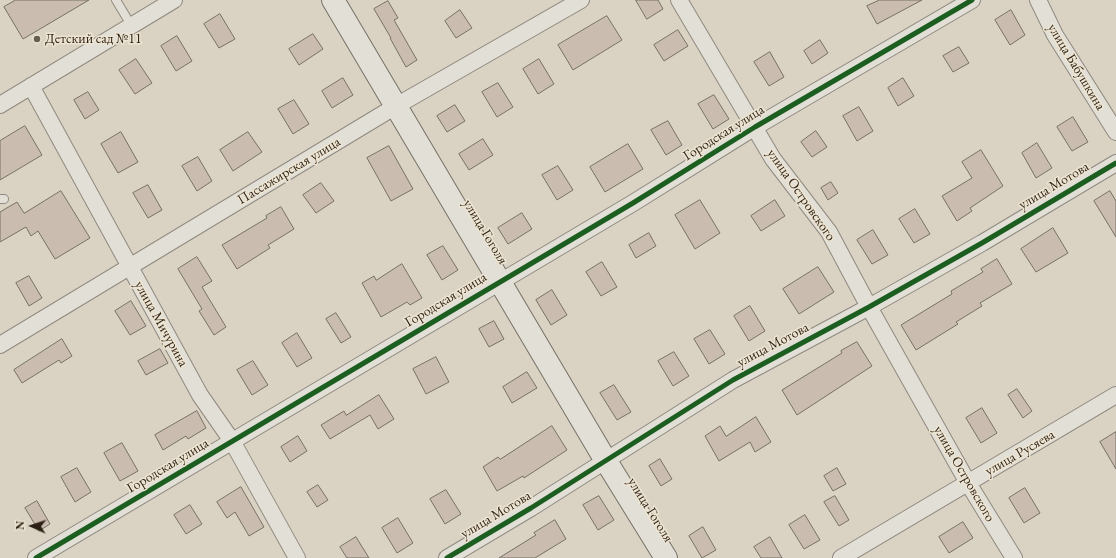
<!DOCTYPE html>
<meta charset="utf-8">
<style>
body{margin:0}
#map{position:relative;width:1116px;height:558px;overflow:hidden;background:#dad3c3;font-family:"EB Garamond",serif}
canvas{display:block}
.north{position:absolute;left:12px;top:506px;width:40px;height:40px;-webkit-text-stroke:3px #ede5d2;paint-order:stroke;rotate:273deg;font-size:11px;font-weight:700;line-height:16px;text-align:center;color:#2c1f15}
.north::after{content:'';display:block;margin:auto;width:14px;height:18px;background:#2c1f15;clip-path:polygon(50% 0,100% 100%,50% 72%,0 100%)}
</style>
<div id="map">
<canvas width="1116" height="558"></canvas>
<div class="north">N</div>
</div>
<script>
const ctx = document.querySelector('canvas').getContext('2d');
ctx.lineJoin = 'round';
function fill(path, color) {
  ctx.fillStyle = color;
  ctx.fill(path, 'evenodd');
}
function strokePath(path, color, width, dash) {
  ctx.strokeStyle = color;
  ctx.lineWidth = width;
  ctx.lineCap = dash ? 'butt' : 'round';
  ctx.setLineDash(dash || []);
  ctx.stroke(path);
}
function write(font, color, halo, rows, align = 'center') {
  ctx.font = font + ' "EB Garamond",serif';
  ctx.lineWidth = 3;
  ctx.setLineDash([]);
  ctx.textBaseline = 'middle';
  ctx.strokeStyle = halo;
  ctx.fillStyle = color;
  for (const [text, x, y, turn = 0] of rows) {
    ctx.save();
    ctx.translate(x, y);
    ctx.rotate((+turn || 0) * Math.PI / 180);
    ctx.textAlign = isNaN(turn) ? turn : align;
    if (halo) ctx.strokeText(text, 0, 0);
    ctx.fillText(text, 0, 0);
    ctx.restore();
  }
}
const building = new Path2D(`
 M 16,0 L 89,0 L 23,39 L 4,7 Z
 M 636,0 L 658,0 L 663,9 L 647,19 Z
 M 880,0 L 922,0 L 877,24 L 867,6 Z
 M 388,1 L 398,18 L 394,20 L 417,60 L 406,67 L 390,38 L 391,38 L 374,9 Z
 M 460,10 L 472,28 L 456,38 L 445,21 Z
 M 1011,10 L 1025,35 L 1010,45 L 995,20 Z
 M 220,14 L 235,39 L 219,48 L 204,24 Z
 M 607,16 L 622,40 L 573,70 L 558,45 Z
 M 678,30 L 688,46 L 664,61 L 654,45 Z
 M 313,34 L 323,49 L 299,65 L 289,49 Z
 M 177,36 L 192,61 L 176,71 L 161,46 Z
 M 820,40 L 828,53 L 812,64 L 804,51 Z
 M 959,47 L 969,63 L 953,72 L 943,56 Z
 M 770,52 L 784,77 L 769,86 L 754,62 Z
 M 136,59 L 152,83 L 135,94 L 119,70 Z
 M 539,59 L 554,84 L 538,94 L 523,69 Z
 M 343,78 L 353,95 L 332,108 L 322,91 Z
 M 903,78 L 914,96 L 898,106 L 888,88 Z
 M 498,83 L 513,107 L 497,117 L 482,92 Z
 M 88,92 L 99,110 L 85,119 L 74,100 Z
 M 714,95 L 729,119 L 713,129 L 698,104 Z
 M 294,100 L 309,124 L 293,134 L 278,109 Z
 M 455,105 L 465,121 L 447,132 L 437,116 Z
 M 859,107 L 873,131 L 857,141 L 843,116 Z
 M 1073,117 L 1088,142 L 1072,151 L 1057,127 Z
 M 668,121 L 682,145 L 666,155 L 651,130 Z
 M 25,126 L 42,155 L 0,180 L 0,141 Z
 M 816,131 L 827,147 L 812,157 L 801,142 Z
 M 121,132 L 138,162 L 118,173 L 101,144 Z
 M 248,132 L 262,152 L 233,171 L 220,150 Z
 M 483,139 L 493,155 L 469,170 L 459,154 Z
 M 1037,143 L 1052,168 L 1036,178 L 1022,153 Z
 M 628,144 L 643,169 L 605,192 L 590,167 Z
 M 389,146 L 413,189 L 391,201 L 367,158 Z
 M 981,150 L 1003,186 L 970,208 L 972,211 L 957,221 L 942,196 L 972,178 L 962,162 Z
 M 198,157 L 212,181 L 197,191 L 182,166 Z
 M 558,166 L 573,190 L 557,200 L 542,175 Z
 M 831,182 L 838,193 L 828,200 L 821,188 Z
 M 321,183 L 334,201 L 316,213 L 303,195 Z
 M 148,185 L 162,210 L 148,218 L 133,193 Z
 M 61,191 L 90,238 L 55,259 L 38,231 L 31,236 L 26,227 L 0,242 L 0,212 L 17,202 L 24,213 Z
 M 1110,191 L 1116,201 L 1116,237 L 1094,201 Z
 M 700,200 L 720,233 L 695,249 L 675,215 Z
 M 775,200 L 785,216 L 761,231 L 751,216 Z
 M 281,207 L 294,229 L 268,245 L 270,248 L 237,269 L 222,245 L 267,218 L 266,216 Z
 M 915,209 L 930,234 L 914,243 L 899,219 Z
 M 522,213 L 532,229 L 508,244 L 498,228 Z
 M 1053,228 L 1068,253 L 1036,272 L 1021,249 Z
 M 873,230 L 888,255 L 872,264 L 857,240 Z
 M 649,233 L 656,246 L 636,258 L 629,245 Z
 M 443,246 L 458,270 L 442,280 L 427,255 Z
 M 197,257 L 212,281 L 202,287 L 226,327 L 214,335 L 199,311 L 202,309 L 178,269 Z
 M 997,259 L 1012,284 L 980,303 L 982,306 L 956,322 L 958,324 L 916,350 L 901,325 L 952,294 L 951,291 L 983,272 L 981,269 Z
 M 602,262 L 617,287 L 601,296 L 586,272 Z
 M 402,264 L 422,298 L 410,305 L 407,302 L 381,317 L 362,283 L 374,276 L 376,280 Z
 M 818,267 L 834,292 L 799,314 L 783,289 Z
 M 29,276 L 42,298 L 29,306 L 16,283 Z
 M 552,290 L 567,315 L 551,325 L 536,300 Z
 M 131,301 L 146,326 L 130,335 L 115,311 Z
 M 750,306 L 765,331 L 749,341 L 734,316 Z
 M 336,313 L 351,337 L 341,343 L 326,319 Z
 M 494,321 L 504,339 L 489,347 L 479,329 Z
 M 710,330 L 725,354 L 709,364 L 694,339 Z
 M 297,333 L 312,358 L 297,367 L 282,343 Z
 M 62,339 L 72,356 L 61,363 L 59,360 L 22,383 L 14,370 Z
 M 857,342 L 872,366 L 797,415 L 782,390 L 842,353 L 841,351 Z
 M 160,349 L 168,363 L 146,375 L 138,361 Z
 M 674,352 L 689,376 L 673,386 L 658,361 Z
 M 436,357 L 449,382 L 426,394 L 413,369 Z
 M 253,361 L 268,385 L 252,395 L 237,370 Z
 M 527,372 L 537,388 L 512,403 L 503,387 Z
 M 614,385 L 631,412 L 617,420 L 600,393 Z
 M 1017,389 L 1032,411 L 1023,418 L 1008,395 Z
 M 379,395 L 394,419 L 378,429 L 370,415 L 330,439 L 321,425 L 344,411 L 346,415 Z
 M 982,408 L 997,433 L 981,443 L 966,418 Z
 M 197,411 L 206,428 L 188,439 L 186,436 L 163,450 L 155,435 Z
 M 756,417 L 771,442 L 755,452 L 750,442 L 719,461 L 705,436 L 720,426 L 726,436 Z
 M 552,426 L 567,450 L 524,478 L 523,476 L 497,491 L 483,467 L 498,457 L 500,459 Z
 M 1116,432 L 1116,469 L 1100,442 Z
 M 298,436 L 307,451 L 290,462 L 281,447 Z
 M 122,443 L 138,471 L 120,481 L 104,453 Z
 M 660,459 L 672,479 L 661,486 L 649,466 Z
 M 77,468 L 91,492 L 75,502 L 61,477 Z
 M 837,468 L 846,484 L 833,491 L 824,476 Z
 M 318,485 L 328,500 L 317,507 L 307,492 Z
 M 241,487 L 264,527 L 249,536 L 235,512 L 227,518 L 217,502 Z
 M 1025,488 L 1040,513 L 1024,523 L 1009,498 Z
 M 446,490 L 461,514 L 445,524 L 430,499 Z
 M 599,496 L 614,520 L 598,530 L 583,505 Z
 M 835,496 L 849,520 L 839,526 L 824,502 Z
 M 37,501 L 50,524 L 39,531 L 25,508 Z
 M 190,505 L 202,524 L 186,534 L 174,515 Z
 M 805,515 L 820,540 L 804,549 L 789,525 Z
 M 398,518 L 413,543 L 397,553 L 382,528 Z
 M 555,520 L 566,539 L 535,558 L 499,558 L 536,535 L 534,533 Z
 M 963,522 L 973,538 L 949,553 L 939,537 Z
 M 703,527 L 716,550 L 702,558 L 689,536 Z
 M 356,537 L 369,558 L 347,558 L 340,547 Z
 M 770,537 L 782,558 L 761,558 L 754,547 Z`);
const lane = new Path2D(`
 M 116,0 L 131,25
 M 0,199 L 4,199`);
const street = new Path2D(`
 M 679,0 L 773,159 L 829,232 L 869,307 L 968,483 L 1014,558
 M 1038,0 L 1055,35 L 1116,132
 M 31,86 L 200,395 L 232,441 L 297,558
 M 0,105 L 174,0
 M 0,345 L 396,106 L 581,0
 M 36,558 L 633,203 L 755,127 L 972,0
 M 447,558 L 531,508 L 733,380 L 869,307 L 982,243 L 1116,163
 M 841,558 L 1116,395`);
const secondary = new Path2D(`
 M 333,0 L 606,461 L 666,558`);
const cycleway = new Path2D(`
 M 36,558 L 633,203 L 755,127 L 972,0
 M 447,558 L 531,508 L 733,380 L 869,307 L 982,243 L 1116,163`);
const markers = [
 [37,39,4,"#695e52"]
];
const poiNames = [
 ["Детский сад №11",45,39]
];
const streetNames = [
 ["улица Бабушкина",1076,67,59],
 ["Городская улица",724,133,-32],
 ["Пассажирская улица",289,171,-31],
 ["улица Мотова",1054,186,-31],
 ["улица Островского",801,195,55],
 ["улица Гоголя",485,232,59],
 ["Городская улица",446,300,-31],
 ["улица Мичурина",161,324,61],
 ["улица Мотова",773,345,-28],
 ["улица Русяева",1020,453,-30],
 ["Городская улица",168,466,-31],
 ["улица Островского",964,474,60],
 ["улица Гоголя",650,510,58],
 ["улица Мотова",496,515,-31]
];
fill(building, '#cabcae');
strokePath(building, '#767167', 1);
strokePath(lane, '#8f897f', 10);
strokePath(street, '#8f897f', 18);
strokePath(secondary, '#767167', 24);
strokePath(lane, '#e2dfd7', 8);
strokePath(street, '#e2dfd7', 16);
strokePath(secondary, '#e2dfd7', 22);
strokePath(cycleway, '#1b5e20', 5);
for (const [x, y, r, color] of markers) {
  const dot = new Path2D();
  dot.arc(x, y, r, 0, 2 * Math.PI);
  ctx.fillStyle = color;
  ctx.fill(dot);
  strokePath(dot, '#ede5d2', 1.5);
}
write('14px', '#2c1f15', '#ede5d2', poiNames, 'left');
write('14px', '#2c1f15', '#ede5d2', streetNames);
</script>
